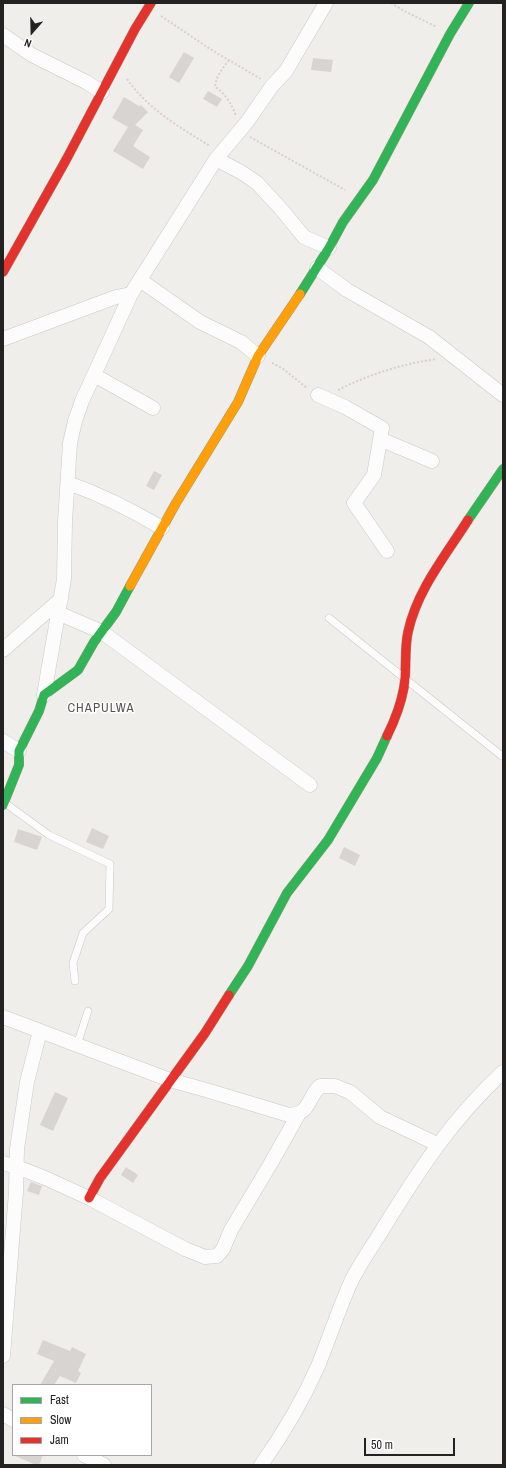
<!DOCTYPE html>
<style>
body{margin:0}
#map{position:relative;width:506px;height:1468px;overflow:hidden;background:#f0eeeb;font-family:"Archivo Narrow",sans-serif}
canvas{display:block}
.frame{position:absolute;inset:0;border:4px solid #222;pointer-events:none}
.legend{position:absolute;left:12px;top:1384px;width:140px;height:72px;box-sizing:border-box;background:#fff;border:1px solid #a7a7a7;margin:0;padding:5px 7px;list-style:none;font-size:12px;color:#222}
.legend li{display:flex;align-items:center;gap:8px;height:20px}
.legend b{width:20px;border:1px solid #a7a7a7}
.north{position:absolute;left:12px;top:12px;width:40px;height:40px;-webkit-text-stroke:3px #fff;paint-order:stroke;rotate:200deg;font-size:11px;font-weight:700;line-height:16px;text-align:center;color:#222}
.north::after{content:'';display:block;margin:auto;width:14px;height:18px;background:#222;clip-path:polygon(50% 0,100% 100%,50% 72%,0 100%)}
.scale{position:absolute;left:364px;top:1438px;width:91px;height:18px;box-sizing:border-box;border:2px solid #222;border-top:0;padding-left:5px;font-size:12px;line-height:14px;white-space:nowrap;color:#222;-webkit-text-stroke:3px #fff;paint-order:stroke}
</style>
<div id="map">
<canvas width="506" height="1468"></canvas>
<div class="frame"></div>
<ul class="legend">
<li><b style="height:5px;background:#30b455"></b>Fast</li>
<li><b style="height:5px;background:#ff9f0a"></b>Slow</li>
<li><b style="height:5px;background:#e5322d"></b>Jam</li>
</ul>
<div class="north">N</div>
<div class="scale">50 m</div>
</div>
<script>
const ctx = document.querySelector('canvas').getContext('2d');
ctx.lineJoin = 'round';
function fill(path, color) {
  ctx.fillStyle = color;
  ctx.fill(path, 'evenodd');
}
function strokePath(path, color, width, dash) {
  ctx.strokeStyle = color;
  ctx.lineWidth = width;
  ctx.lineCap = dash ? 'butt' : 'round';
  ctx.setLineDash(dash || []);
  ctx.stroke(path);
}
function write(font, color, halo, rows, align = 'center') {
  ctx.font = font + ' "Archivo Narrow",sans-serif';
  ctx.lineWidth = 3;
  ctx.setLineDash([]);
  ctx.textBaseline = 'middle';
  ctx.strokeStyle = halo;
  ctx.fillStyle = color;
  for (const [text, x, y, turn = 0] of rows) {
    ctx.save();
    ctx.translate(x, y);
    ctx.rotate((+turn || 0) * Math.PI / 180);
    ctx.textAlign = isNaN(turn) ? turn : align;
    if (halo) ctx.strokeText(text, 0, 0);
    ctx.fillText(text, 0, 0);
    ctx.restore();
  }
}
const building = new Path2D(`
 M 184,52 L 194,58 L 179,83 L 169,77 Z
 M 313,58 L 333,60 L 331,72 L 311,70 Z
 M 208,91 L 222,99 L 217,107 L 203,99 Z
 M 124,97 L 139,106 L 141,105 L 148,112 L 135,125 L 143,130 L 133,146 L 150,157 L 143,169 L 113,151 L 128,127 L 112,118 Z
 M 154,471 L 162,475 L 154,490 L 146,486 Z
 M 92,828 L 109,836 L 103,849 L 86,842 Z
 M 18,829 L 42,837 L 37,850 L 14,842 Z
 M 344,847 L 360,855 L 355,866 L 339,858 Z
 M 55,1092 L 68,1098 L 53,1131 L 40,1125 Z
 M 126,1167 L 138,1175 L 133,1183 L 121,1175 Z
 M 31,1182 L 42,1186 L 39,1195 L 27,1191 Z
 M 43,1340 L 70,1351 L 72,1347 L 86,1354 L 78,1371 L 81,1373 L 76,1383 L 60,1376 L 54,1385 L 40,1385 L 54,1361 L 37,1354 Z
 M 13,1455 L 43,1455 L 39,1465 L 36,1465 Z`);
const path = new Path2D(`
 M 391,3 L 404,11 L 437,27
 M 161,16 L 210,49 L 261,79
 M 229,60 C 222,69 216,76 215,87 C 226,94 232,105 236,116
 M 127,79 C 148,109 179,127 210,146
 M 250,137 L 345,190
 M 272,363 L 282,368 L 307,388
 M 338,390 C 370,374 402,364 437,359`);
const lane = new Path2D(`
 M 329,618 L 502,756
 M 5,803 L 49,835 L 110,864 L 109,909 L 83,933 L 73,963 L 75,981
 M 77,1045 L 88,1011`);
const street = new Path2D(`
 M 3,35 L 32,55 L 86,82 L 102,92
 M 216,159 L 241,172 L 257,183 L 282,210 L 304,237 L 329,248
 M 317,268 L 347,290 L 429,337 L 503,395
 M 140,280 L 200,322 L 241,342 L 258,356
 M 3,339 L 116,297 L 131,294
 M 94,375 L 153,408
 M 318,395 L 345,407 L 382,428 L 374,475 L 354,503 L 387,551
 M 380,439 L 432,461
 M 68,483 C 102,495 130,509 162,528
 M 58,613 L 102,632 L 310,785
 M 3,650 L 61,599
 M 44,695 L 64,579 L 65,522 L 70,443 L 75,421 L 82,401 L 131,294 L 216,159 L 247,122 L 272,86 L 286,71 L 326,3
 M 3,741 L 19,751
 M 3,1017 L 170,1080 L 206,1090 L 289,1115 C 311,1114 307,1098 320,1086 L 335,1086 L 350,1092 L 380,1117 L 437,1144
 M 3,1163 L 17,1167 L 45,1178 L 89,1198 L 185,1249 L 205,1257 L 217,1256 L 223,1249 L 231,1230 L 271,1163 L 298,1115
 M 3,1356 L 16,1192 L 17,1149 L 27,1082 L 40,1031
 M 3,1414 L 13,1420
 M 84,1455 L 104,1465
 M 261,1465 C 283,1434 303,1400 318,1366 C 329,1339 338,1311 350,1284 C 359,1264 373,1246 384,1227 C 420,1169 452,1119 503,1072`);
const fast = new Path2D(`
 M 300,294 L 329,248 L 343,222 L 373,180 L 450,34 L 469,3
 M 468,520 L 503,469
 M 3,805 L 19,765 L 19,751 L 39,711 L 44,695 L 78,670 L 94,642 L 116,612 L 130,586
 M 229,995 L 248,966 L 287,893 L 328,840 L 377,758 L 387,736`);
const slow = new Path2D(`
 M 130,586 L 176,503 L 238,402 L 258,356 L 300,294`);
const jam = new Path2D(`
 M 3,272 L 66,160 L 135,29 L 151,3
 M 387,736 C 395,720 401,704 404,687 C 407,669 404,650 408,632 C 417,590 446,555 468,520
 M 89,1198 L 100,1178 L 205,1033 L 229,995`);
const quarterNames = [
 ["CHAPULWA",101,709]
];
fill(building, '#d7d4d2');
strokePath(lane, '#c9c8c7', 8);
strokePath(street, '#c9c8c7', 15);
strokePath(fast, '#999a82', 10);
strokePath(slow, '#999a82', 10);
strokePath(jam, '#999a82', 10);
strokePath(path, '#dccecd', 2, [2, 2]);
strokePath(lane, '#fdfcfc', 7);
strokePath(street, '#fdfcfc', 14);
strokePath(fast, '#30b455', 9);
strokePath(slow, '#ff9f0a', 9);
strokePath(jam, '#e5322d', 9);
ctx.letterSpacing = '1px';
write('13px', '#555', '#fff', quarterNames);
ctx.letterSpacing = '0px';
</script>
